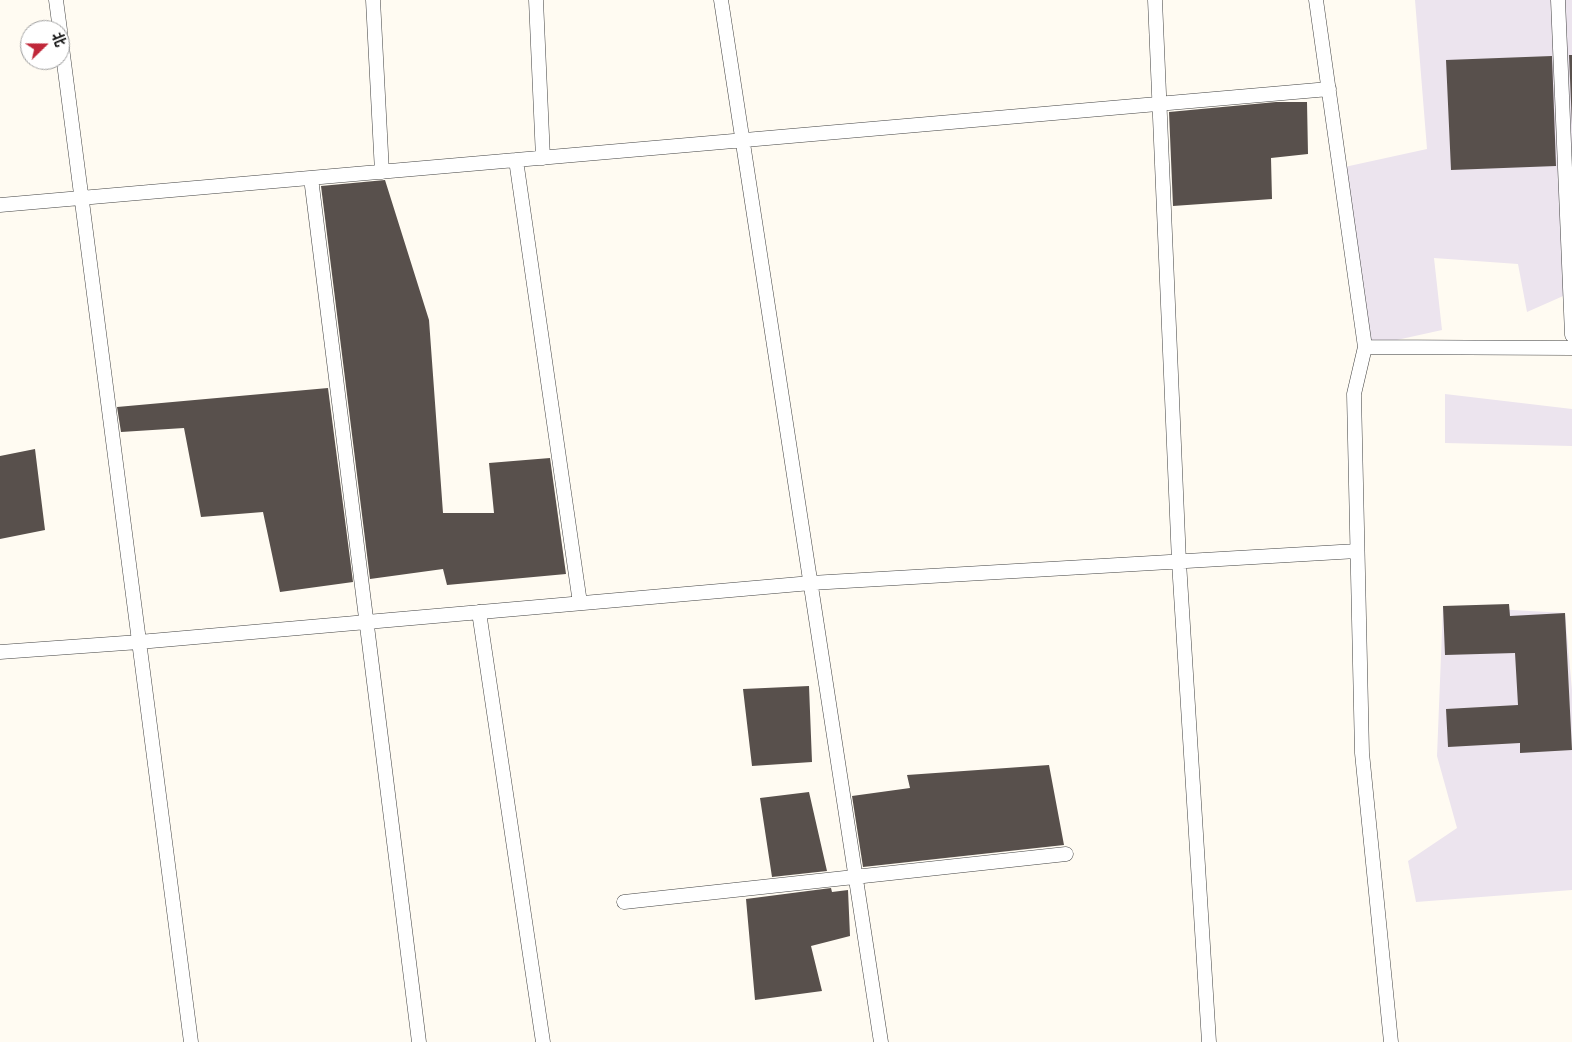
<!DOCTYPE html>
<meta charset="utf-8">
<style>
body{margin:0}
#map{position:relative;width:1572px;height:1042px;overflow:hidden;background:#fffbf2;font-family:Spectral,"Noto Sans SC",serif}
canvas{display:block}
.north{position:absolute;left:20px;top:20px;width:50px;height:50px;box-sizing:border-box;background:#fff;border:1px solid #9f9f9f;border-radius:50%;rotate:68deg;font-size:14px;font-weight:700;line-height:20px;text-align:center;color:#101010}
.north::after{content:'';display:block;margin:auto;width:18px;height:22px;background:#c02739;clip-path:polygon(50% 0,100% 100%,50% 72%,0 100%)}
</style>
<div id="map">
<canvas width="1572" height="1042"></canvas>
<div class="north">北</div>
</div>
<script>
const ctx = document.querySelector('canvas').getContext('2d');
ctx.lineJoin = 'round';
function fill(path, color) {
  ctx.fillStyle = color;
  ctx.fill(path, 'evenodd');
}
function strokePath(path, color, width, dash) {
  ctx.strokeStyle = color;
  ctx.lineWidth = width;
  ctx.lineCap = dash ? 'butt' : 'round';
  ctx.setLineDash(dash || []);
  ctx.stroke(path);
}
const industrial = new Path2D(`
 M 1415,0 L 1572,0 L 1572,335 L 1570,293 L 1527,312 L 1518,264 L 1434,258 L 1442,330 L 1365,347 L 1340,168 L 1427,149 Z
 M 1445,394 L 1572,409 L 1572,446 L 1445,443 Z
 M 1443,606 L 1565,613 L 1572,690 L 1572,890 L 1416,902 L 1408,861 L 1457,828 L 1437,756 Z`);
const building = new Path2D(`
 M 1569,55 L 1572,55 L 1572,125 Z
 M 1552,56 L 1556,166 L 1451,170 L 1446,60 Z
 M 1276,102 L 1307,102 L 1308,154 L 1271,158 L 1272,199 L 1173,206 L 1169,112 Z
 M 385,180 L 429,320 L 443,513 L 494,513 L 489,463 L 550,458 L 566,574 L 447,585 L 443,569 L 370,579 L 321,186 Z
 M 328,388 L 353,582 L 280,592 L 263,512 L 201,517 L 184,428 L 121,432 L 117,407 Z
 M 35,449 L 45,530 L 0,539 L 0,456 Z
 M 1509,604 L 1510,616 L 1565,613 L 1572,750 L 1520,753 L 1520,743 L 1448,747 L 1446,709 L 1518,705 L 1515,653 L 1445,655 L 1443,606 Z
 M 809,686 L 812,762 L 752,766 L 743,689 Z
 M 1049,765 L 1064,845 L 863,867 L 852,796 L 910,788 L 907,775 Z
 M 809,792 L 827,871 L 772,877 L 760,798 Z
 M 831,888 L 832,892 L 848,890 L 850,936 L 811,946 L 822,991 L 755,1000 L 746,899 Z`);
const minor = new Path2D(`
 M 56,0 L 60,30
 M 373,0 L 382,172
 M 536,0 L 543,158
 M 721,0 L 881,1042
 M 1155,0 L 1179,562 L 1209,1042
 M 1316,0 L 1365,347 L 1354,394 L 1362,753 L 1391,1042
 M 1558,0 L 1572,335
 M 60,32 L 191,1042
 M 516,160 L 580,603
 M 311,178 L 419,1042
 M 0,205 L 1329,89
 M 1365,347 L 1572,348
 M 479,612 L 543,1042
 M 0,652 L 139,642 L 811,583 L 1357,551
 M 624,902 L 1066,854`);
fill(industrial, '#ece4ee');
fill(building, '#58504c');
strokePath(minor, '#434343', 15);
strokePath(minor, '#fff', 14);
</script>
